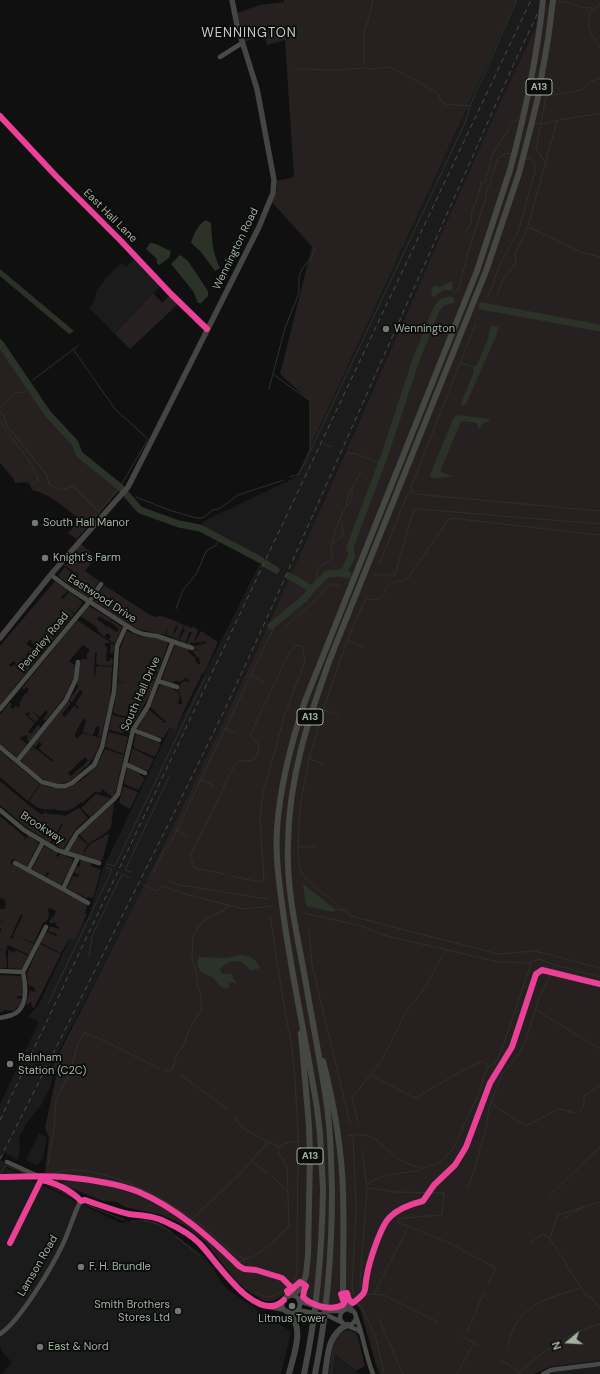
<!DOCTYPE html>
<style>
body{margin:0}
#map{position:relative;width:600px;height:1374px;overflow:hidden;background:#101010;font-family:"DM Sans",sans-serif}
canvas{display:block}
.north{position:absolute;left:548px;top:1322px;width:40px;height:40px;-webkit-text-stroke:3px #0a0b0b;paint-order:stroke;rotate:252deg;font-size:11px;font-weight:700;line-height:16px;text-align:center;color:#a4b1a1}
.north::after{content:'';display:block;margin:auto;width:14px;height:18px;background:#a4b1a1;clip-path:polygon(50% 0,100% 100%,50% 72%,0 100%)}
</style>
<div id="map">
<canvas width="600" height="1374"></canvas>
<div class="north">N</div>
</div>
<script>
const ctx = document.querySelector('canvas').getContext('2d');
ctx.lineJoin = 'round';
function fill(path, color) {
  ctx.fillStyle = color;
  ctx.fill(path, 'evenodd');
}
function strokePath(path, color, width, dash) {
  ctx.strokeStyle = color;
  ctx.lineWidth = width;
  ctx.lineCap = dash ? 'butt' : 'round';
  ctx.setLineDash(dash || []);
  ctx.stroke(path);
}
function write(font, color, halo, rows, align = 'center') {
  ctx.font = font + ' "DM Sans",sans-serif';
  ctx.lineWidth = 3.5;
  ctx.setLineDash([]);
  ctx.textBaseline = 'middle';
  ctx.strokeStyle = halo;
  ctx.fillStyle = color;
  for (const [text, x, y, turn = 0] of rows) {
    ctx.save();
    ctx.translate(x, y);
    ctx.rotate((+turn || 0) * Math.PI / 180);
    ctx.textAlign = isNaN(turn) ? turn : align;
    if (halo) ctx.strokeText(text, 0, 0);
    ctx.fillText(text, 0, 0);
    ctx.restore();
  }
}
const built = new Path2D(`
 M 517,0 L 549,0 L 523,53 L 476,156 L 282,594 L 212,748 L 134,906 L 50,1068 L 53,1070 L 51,1086 L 40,1107 L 28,1121 L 19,1137 L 20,1149 L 18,1160 L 5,1153 L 1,1160 L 7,1163 L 5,1167 L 120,1223 L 144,1218 L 160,1223 L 202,1255 L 213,1268 L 224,1286 L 230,1291 L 260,1312 L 265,1314 L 291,1332 L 281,1374 L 2,1374 L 12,1362 L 2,1352 L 0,1345 L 0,1104 L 39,1022 L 28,1016 L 38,1006 L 70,938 L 75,940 L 84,921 L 86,921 L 91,909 L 102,871 L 171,726 L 176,730 L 261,561 L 200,528 L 204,521 L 296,477 Z
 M 136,257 L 162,284 L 115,334 L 89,308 L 94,301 L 97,290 L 106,278 L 121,263 L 126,267 Z
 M 39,1133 L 47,1137 L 43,1157 L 38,1166 L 26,1160 Z
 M 335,1354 L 359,1374 L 333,1374 Z
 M 600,1360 L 600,1374 L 548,1374 L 552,1366 Z`);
const green = new Path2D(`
 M 284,0 L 517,0 L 310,447 L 310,401 L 280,374 L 312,247 L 272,202 L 277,190 L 276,181 L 294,177 L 285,40 L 267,45 L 264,33 L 245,42 L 237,13 L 260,5 L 284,2 Z
 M 549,0 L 600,0 L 600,1360 L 552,1366 L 534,1374 L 380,1374 L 377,1368 L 360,1309 L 349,1297 L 347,1292 L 340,1293 L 342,1303 L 340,1306 C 328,1308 311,1306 303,1296 L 308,1286 L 300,1281 L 295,1287 L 280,1297 L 273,1301 L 265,1301 L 251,1293 L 237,1282 L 205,1242 L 184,1225 L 162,1215 L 125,1207 L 117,1202 L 103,1201 L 63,1185 L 62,1182 L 47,1175 L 45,1172 L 49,1138 L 45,1128 L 57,1072 L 52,1067 C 132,911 211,754 282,594 C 336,475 388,356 440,237 C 476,157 510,78 549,0 Z
 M 153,293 L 162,303 L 171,294 L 178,304 L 130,349 L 115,334 Z
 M 0,348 L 3,349 L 48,414 L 75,443 L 79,454 L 122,487 L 77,539 L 68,533 L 80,520 C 65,508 51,494 32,490 L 29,483 L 25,482 L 15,483 L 13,478 L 0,463 Z
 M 81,544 L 96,557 L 85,571 L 99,581 L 88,598 L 58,576 L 65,567 L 77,577 L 79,575 L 65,566 L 70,561 L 68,559 Z
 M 55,581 L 68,591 L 61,597 L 63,599 L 69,592 L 83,602 L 75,613 L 67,608 L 74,614 L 42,653 L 31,642 L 32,640 L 31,639 L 26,644 L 41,654 L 37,660 L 28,652 L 27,654 L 29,655 L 36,660 L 32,666 L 23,658 L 22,659 L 31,667 L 25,674 L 15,665 L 16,663 L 13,661 L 9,665 L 11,667 L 14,665 L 25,674 L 0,705 L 0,646 Z
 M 104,585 L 147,613 L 155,617 L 161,616 L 171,619 L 184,625 L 178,640 L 172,637 L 178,627 L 176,625 L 172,637 L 166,635 L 169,624 L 165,635 L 137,629 L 94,601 Z
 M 88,606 L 89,606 L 111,619 L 109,622 L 99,616 L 97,619 L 106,626 L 106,628 L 107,626 L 117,632 L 119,629 L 110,622 L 111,620 L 122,627 L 115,644 L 109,640 L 111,636 L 107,633 L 104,637 L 97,630 L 98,628 L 80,616 Z
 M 77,620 L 114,645 L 113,653 L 110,653 L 111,643 L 105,643 L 105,646 L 107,647 L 106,661 L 110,661 L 110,658 L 113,659 L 112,666 L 98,665 L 96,663 L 97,652 L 95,652 L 94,676 L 95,676 L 96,668 L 97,666 L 112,667 L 110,699 L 101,737 L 98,736 L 100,727 L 96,726 L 93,735 L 83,732 L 86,720 L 83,719 L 75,734 L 75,737 L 77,738 L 83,733 L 101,738 C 98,751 94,759 85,768 L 83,766 L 88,760 L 85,757 L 68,773 L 71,776 L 82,766 L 84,768 C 79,773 73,780 67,782 C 50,788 31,772 21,760 L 32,746 L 53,762 L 54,761 L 39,749 L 42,744 L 39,742 L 35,747 L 33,745 L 68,701 L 71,703 L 62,714 L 65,717 L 74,706 L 78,709 L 79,707 L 75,704 L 83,692 L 80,690 L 72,702 L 69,700 L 79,686 L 77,685 L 81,659 L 87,659 L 87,654 L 90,650 L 83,645 L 69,661 L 76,666 L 75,679 L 71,682 L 65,696 L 45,721 L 43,719 L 48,713 L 46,710 L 40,717 L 30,709 L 39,718 L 36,722 L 28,716 L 30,714 L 28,712 L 25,714 L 35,723 L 28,732 L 31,734 L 38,725 L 41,727 L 29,742 L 27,740 L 28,737 L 26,735 L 23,737 L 22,736 L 20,739 L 27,744 L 17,757 L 0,744 L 0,715 L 10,702 L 12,704 L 10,707 L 13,709 L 15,706 L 19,707 L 21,705 L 19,703 L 21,700 L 23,701 L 21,699 L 26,693 L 28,694 L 27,692 L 29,690 L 26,687 L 24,690 L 22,688 Z
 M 185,625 L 192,628 L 193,626 L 198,630 L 194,643 L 191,642 L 190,645 L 187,643 L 192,632 L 189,632 L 186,643 L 179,640 L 185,630 L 183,629 Z
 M 127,631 L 142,637 L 153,637 L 167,642 L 168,644 L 160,666 L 149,661 L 149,663 L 160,667 L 158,673 L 148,668 L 146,670 L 157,674 L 155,680 L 145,675 L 144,678 L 155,681 L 150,694 L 131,728 L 129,733 L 124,732 L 122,733 L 109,730 L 112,715 L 130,719 L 131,718 L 113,713 L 118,682 L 127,683 L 118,681 L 120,649 Z
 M 201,631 L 218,642 L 206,669 L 204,673 L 202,674 L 183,713 L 176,730 L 170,727 L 163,739 L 158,736 L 157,738 L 139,730 L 138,728 L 148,709 L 162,720 L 162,722 L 166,723 L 166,722 L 150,707 L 160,685 L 173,688 L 173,690 L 177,691 L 180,696 L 178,703 L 179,704 L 182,704 L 181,696 L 178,691 L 181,683 L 185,681 L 189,682 L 189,679 L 187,679 L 186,677 L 185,679 L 180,682 L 175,681 L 173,683 L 163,680 L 162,678 L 175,644 L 188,649 L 188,652 L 196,658 L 195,660 L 199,665 L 201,663 L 199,661 L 200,659 L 197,657 L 193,652 L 194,649 L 204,653 L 194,648 L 195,646 L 207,643 L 203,641 L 201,643 L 199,642 L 194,643 Z
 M 109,732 L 128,737 L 124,754 L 105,747 Z
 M 136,734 L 161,744 L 155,757 L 134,748 L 135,747 L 133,746 Z
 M 132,748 L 154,759 L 148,771 L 129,764 Z
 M 105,749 L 124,755 L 115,794 L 112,797 L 102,789 L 101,790 L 102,791 L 100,793 L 95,792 L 82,803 L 81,802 C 71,811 66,813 52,809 L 51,810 L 38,808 L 29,801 L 41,784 C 70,798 94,774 105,749 Z
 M 0,751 L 40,784 L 28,801 L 0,777 Z
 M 127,768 L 129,768 L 139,773 L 141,776 L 145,778 L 139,790 L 124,784 Z
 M 0,781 L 31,807 L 42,815 L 45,812 C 51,816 59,813 65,816 L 79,808 L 88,818 L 76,829 L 63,849 L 52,844 L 63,824 L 61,824 L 56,835 L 50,843 L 25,826 L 0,805 Z
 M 123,786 L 138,792 L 130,809 L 119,803 Z
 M 96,794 L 111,798 L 90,817 L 81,808 Z
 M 114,803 L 111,828 L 104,834 L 88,844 L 79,834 Z
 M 0,816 L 25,837 L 24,839 L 26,839 L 28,835 L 39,843 L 27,866 L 25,866 L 13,859 L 10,863 L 86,904 L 87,907 L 85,913 L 87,914 L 75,940 L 70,938 L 61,953 L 41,943 L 44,935 L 47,932 L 56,936 L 57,934 L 48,931 L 50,927 L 53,927 L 59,929 L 59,927 L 56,926 L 55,923 L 58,921 L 51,924 L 49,921 L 54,916 L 56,911 L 50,908 L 47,909 C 50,913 50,920 43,923 L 34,943 L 14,934 L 23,915 L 21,914 L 10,939 L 12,939 L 14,934 L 34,944 L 29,955 L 8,945 L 5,953 L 6,953 L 7,968 L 0,968 L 0,951 L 2,950 L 0,949 L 0,932 L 2,929 L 0,928 L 0,922 L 4,923 L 0,921 L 0,909 L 4,909 L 6,905 L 5,900 L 0,898 Z
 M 107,834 L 109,835 L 102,861 L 69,851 L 78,836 L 88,845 L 83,852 L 84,853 L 90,844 L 99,839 L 100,838 L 103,838 L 104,836 Z
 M 44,846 L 58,853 L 56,856 L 59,857 L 60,854 L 73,859 L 71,867 L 61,885 L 46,877 L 49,873 L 48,872 L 44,876 L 32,869 Z
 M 82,860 L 91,863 L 91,866 L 101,870 L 93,898 L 89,897 L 86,898 L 67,888 L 73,876 L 78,877 L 79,875 L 74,872 L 77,866 L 79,867 L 81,864 L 79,862 Z
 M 40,944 L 61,954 L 34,1008 L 31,1006 L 32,1003 L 30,1002 L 28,1005 L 26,1004 L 30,990 L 35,992 L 36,991 L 34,990 L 35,988 L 28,985 L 27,973 Z
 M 8,950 L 14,953 L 16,950 L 28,956 L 22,969 L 8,968 Z
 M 0,975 L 21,976 L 23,985 L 23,996 L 17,996 L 17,998 L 22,999 L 19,1006 L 14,1011 L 4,1010 L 3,1012 L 0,1012 Z
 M 349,1330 L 356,1333 L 358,1337 L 365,1366 L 356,1371 L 335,1354 L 333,1374 L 329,1374 C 331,1359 330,1333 349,1330 Z`);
const water = new Path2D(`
 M 206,220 L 211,223 C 212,240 212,252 220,268 L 215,271 L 201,252 L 191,243 C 193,235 198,224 206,220 Z
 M 150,243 C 157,243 164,249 171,251 L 169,258 L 159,265 L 157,263 L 157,259 L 146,249 Z
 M 180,255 L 188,261 L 208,291 L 208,296 L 201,303 L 198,303 L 193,291 L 171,264 Z
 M 0,269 L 74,331 L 69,334 L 0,276 Z
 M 451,281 L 453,282 L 452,289 L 450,290 L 443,290 L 434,297 L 431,295 L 433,286 L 435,285 L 440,287 Z
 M 490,326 L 498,327 L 497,334 L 466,404 L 462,406 L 461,403 L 474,372 L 473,367 L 477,365 L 488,339 Z
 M 459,415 L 490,419 L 487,422 L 482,424 L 479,430 L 477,423 L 461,421 L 441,469 L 441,472 L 454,477 L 431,478 L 430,475 L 454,417 Z
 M 303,884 L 335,909 L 334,912 L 306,906 Z
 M 242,955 C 250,956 258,960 260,968 L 250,971 C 242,956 230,960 220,969 L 222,974 L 232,974 L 233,978 L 237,983 L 229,982 L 229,987 L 225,989 L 218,984 L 214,978 L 201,972 L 197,965 L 199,957 L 226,958 Z`);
const stream = new Path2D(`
 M 558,2 C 569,1 579,9 591,8
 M 600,5 L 591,10 C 585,29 591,32 600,48
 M 364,63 L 364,30 L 368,22 L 373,0
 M 295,69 L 340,70 L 361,68 L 374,69 L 388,67 L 402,73 L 436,92 L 443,103 L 445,104 L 470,106
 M 534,123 L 541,124 L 575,117 L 600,114
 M 546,163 L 536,149 L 546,96 L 582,90 L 592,81 L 600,78
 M 528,227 L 581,252 L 600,257
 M 465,233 L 471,223 L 472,211 L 478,197 L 481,183 L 485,182 L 493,154 L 504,136 L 507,134 L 511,123 L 515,120 L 519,121
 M 452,289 L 455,293 L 458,291 L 468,253 L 486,197 L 487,187 L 490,184 L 498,158 L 506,153 L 511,154
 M 497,295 L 504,278 L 516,263 L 515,254 L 528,226 L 557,121
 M 488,297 L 499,267 L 519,229 L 535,171 L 535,163 L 530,159 L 526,158
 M 460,363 L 473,367
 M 274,375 L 310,401 L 310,452
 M 33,380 L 79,345
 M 269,389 L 285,328 L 299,293 L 299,277 L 302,269 L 313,255 L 315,248
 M 0,407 L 15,393 L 25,392 L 29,387
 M 0,411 L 4,416 L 7,426 L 47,475 L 49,484 L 61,490 L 73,486 L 99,512 L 120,487 L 148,439 L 115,409 L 73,349
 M 0,420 C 10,441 33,458 38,480 L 36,483 L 32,484
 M 324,444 L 332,447
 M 347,453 L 356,454 L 382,464
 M 290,477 L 299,474 L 310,452 L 465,123 L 470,106 L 517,0
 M 412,490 L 411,487 L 476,323
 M 136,497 L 169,510 L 196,518 L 201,518 L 205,517 L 212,510 L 219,509 L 238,495 L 284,480
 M 346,507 L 348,495 L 352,488
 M 86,527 L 99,513
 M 332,543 L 338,540 L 343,535 L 342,523 L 340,521
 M 380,563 L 406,497 L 408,493 L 412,491 L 415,494 L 600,511
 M 373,575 L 395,575 L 413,512 L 419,509 L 600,524
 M 315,586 C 316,576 316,567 325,563 C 329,561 331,560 333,557 L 331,546 L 335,532 L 342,513 L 352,499 L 352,488 L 361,472
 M 176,609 L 183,590 L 197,573 L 206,551 L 216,545 L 220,539
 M 286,626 L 322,594 L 327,585 L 339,585
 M 347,641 L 363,647
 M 252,676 L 264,682
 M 324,710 L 338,715
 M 225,728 L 238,734
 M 309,759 L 324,764
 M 201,780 L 213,785
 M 176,830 L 188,836
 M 298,847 L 300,807 L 309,759 L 323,710 L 347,641 L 364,602 L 367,599 C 391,602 379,591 392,583 C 397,580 402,582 408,578 L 448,520 L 451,518 L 600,535
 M 314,847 L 298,847 C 298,856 298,866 303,875 C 307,882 336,903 344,910
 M 107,864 L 115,866 L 205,678
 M 131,872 L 125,870 L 169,777
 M 153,873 L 164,850 L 169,846 L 277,621
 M 224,874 L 194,868 L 190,856 L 235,764 C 247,755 256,770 259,745 L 250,735 L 289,653 L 297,645 L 302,646 L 305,661 L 285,714 L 263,793 L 260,818 L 264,880 L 260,882 L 231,876
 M 169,881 L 180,885 L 268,899
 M 143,885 L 157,891 L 161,886 L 189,895 L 244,909 L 273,906
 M 335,909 L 344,910 L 351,916 L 498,954 L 535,951 L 600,968
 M 304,913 L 362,926 L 383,935 L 499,962 L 529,963 L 539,959 L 555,965 L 600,977
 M 309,929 L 312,965 L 350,1123
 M 89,956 L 92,936 L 122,874 L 130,878
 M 48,1004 L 112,870 L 106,867
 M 536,1010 L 600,1049
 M 165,1071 L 172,1070 L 177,1054 L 182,1048 L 192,1024 L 201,1011 L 201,995 L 198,988 L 197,976 L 192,959 L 193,936 L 200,924 L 211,916 L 223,911 L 229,905
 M 179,1074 L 228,1109
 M 371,1075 L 412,1097 L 417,1097 L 465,1069 L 483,1061 L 488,1066
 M 492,1103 L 508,1115 L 526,1125 L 530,1124 L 559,1109 L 575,1113
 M 579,1112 L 581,1111 L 584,1103 L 584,1096 L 600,1085
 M 234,1115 L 241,1127 L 268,1142 L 279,1146
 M 359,1126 L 352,1098 L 382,1060 L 406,1012 L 423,991 L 446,949
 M 353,1135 L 356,1209 L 352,1289 L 355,1298 L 364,1312 L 376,1339 L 384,1372
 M 348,1136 C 377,1130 379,1146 399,1159 C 407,1164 415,1166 423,1168
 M 362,1150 L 367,1190 L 360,1282 L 364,1292
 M 252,1162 L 268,1173
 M 48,1165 L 54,1130 L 56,1099 L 69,1075 L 78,1043 L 84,1033 L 96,1037 L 160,1069
 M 54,1173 C 62,1171 70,1169 78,1170 C 118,1173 171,1201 202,1226 C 216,1237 228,1252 245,1259
 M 0,1175 L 4,1167 L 7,1166 L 32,1176
 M 272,1176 L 287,1191
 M 367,1184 L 375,1179 L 393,1174 L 416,1171 L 440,1162 L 453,1149 L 479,1093 L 486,1071 L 489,1066 L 495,1064 L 502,1049 L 518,1002 L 531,964
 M 49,1186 L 71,1197
 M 468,1188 L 475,1168 L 486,1128 L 489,1108 L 497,1087 L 502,1074 L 518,1055 L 526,1040 L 538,1001 L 555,966
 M 367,1190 L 372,1188 L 394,1192 L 444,1193 L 442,1215 L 403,1218 L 399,1219 L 398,1222 L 401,1224 L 408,1226 L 449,1243 L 496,1268 L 488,1284
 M 550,1195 L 600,1147
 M 87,1205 L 124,1220
 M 192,1219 L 239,1175 L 268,1142
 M 563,1219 L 584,1207
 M 131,1221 L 134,1222
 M 144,1221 C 154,1222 163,1226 172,1233
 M 175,1236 L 199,1255
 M 550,1238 L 558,1215 L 600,1202
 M 531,1242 L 543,1234 L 550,1239 L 587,1297 L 591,1297 L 600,1309
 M 234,1264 L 254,1256 L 271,1244 L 289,1226 L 287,1167 L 279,1153 L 278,1148 C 284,1142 293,1142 301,1141
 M 256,1293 L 266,1297 L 273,1296 L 293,1284 L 296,1277 L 297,1272 L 298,1130 L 295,1080 L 292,1047 L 283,1000 L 270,915
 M 367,1294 L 384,1295 L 438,1322
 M 374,1294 L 408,1227
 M 379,1319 L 403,1374
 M 467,1332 C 474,1319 477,1306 484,1293
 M 461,1335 L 479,1346
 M 507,1350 C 514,1306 543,1300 580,1288
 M 501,1360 L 519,1372
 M 457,1374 L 474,1343
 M 518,1374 C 542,1351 569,1333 600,1324`);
const river = new Path2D(`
 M 482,306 L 600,328
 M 0,343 L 48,414 L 75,443 L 79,454 L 120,487 L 140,510 L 179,524 L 200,528 L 261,560
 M 266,564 L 276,570
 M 343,574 L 352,555 L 350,547 L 384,457 L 416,360 L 437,308 L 443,302 L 451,300
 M 289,576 L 312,589
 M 271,626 L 305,598 L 312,589 L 327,574 L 341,573 L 348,575`);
const minor = new Path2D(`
 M 220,57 L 242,43
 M 0,116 L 56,176 L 121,241 L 171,294 L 207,329
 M 51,575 L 70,589 L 135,631 L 143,634 L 157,636 L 192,648
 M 158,681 L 177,687
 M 0,709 L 89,602 L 101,584
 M 133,730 L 159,740
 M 0,747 L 42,782 L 57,786 L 65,786 L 72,783 L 94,765 L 102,747 L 114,692 L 117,646 L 126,626
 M 17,761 L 66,700 L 76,679 L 78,662
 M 125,764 L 145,773
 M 0,810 L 24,830 L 57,850 L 99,863
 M 65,853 L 77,833 L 114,799 L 118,794 L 133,730 L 148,706 L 173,641
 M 15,863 L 63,889 L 78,857
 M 28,870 L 43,842
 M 63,889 L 88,903
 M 0,971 L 23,972
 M 23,972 L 46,927
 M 0,1018 C 4,1017 9,1016 12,1015 C 29,1008 26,986 23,972
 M 7,1162 L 38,1176 L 41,1180
 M 10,1243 L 41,1180 C 54,1182 72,1191 81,1201 L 85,1200 C 100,1205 115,1211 129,1214 C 143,1216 156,1216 168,1223 C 179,1228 190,1234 199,1243 C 215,1258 256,1327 284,1300
 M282 1304a9 9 0 1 1 18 0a9 9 0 1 1-18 0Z
 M 299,1301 L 330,1311 L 342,1311
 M 269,1307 L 285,1310
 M340 1317a8 8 0 1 1 16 0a8 8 0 1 1-16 0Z
 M 298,1310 L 329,1316 L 341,1322
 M 355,1314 C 363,1333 365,1354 373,1374
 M 348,1326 L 358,1330 L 361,1333
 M 0,1334 C 20,1321 52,1267 63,1244 C 69,1231 73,1217 79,1204 L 81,1201
 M 543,1374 L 551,1370 L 600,1364`);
const major = new Path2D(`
 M 0,638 L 53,572 L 128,487 L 155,434 L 259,227 L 273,193 L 274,180 L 257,89 L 237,25 L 232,0`);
const highway = new Path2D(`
 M 323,1061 C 334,1104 342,1149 343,1193 C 344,1226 343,1259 343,1291 L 346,1301 L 351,1310
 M 323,1189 L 320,1134 L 317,1108 C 307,1045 293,983 284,919 C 280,889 275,859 277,829 C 280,784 291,743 305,701 L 477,271 L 510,170
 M 332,1191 C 331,1163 331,1134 327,1106 C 321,1063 312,1021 305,978 C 297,934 286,889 288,843 C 289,777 308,720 330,659 L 486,271 L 519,173 L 532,122 L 538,97 L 548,39 L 553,0
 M 288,1296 L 296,1293 L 303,1284 L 306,1275 L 308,1255 L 310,1156 L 309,1126 L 301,1033
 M 288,1312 C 306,1327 293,1356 289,1374
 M 325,1374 C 328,1355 327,1335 347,1325`);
const rail = new Path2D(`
 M 0,1120 L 531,0
 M 0,1159 L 176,809 L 225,709 L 271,609 L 516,59 L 544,0`);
const highwayBridge = new Path2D(`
 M 510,170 C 525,114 537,58 543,0
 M 304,1374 C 317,1313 322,1252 323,1189
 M 315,1374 C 327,1314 332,1252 332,1191`);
const cycleway = new Path2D(`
 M 0,116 L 56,176 L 121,241 L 171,294 L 207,329
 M 0,1177 C 21,1177 43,1175 64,1177 C 86,1179 119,1184 139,1192 C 178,1209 209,1237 239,1266 L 244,1269 L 256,1270 L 282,1278 L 292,1288 L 287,1291 L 288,1293
 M 10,1243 L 41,1180 C 54,1182 72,1191 81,1201 L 85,1200 C 100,1205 115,1211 129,1214 C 143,1216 156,1216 168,1223 C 179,1228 190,1234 199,1243 C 215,1258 256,1327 284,1300
 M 288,1293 L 300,1282 L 306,1286 L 304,1291 L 303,1297 C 312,1306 331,1311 343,1305 L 344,1303 L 341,1294 L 347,1293 L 349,1300 L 353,1303 C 370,1289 363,1293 367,1275 C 369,1262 381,1225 390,1217 C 399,1208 411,1204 423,1201 L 434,1185 L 455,1165 L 466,1147 L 490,1083 L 512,1047 L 536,974 L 542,970 L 600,984`);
const markers = [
 [386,329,4,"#70796e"],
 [35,523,4,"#70796e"],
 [45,558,4,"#70796e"],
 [10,1064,4,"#70796e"],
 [81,1267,4,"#70796e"],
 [292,1306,4,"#70796e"],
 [178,1311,4,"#70796e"],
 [40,1347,4,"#70796e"]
];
const shields = [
 [539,87,26],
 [310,717,26],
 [310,1156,26]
];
const shieldNames = [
 ["A13",539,87],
 ["A13",310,717],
 ["A13",310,1156]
];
const streetNames = [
 ["East Hall Lane",110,216,45],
 ["Wennington Road",236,249,-64],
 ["Eastwood Drive",102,599,33],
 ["Penerley Road",44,642,-51],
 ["South Hall Drive",141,694,-66],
 ["Brookway",42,828,33],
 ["Lamson Road",38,1266,-60]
];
const poiNames = [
 ["Wennington",394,329],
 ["South Hall Manor",43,523],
 ["Knight's Farm",53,558],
 ["Rainham",18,1058],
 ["Station (C2C)",18,1071],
 ["F. H. Brundle",89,1267],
 ["Smith Brothers",170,1305,"right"],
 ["Stores Ltd",170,1318,"right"],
 ["Litmus Tower",292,1319,"center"],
 ["East & Nord",48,1347]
];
const quarterNames = [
 ["WENNINGTON",249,34]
];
fill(built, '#1a1b1a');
fill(green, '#262120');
fill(water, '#2b3227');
strokePath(stream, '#2b3227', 1);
strokePath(river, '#2b3227', 7);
strokePath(minor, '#484b47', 4.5);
strokePath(major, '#454644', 5.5);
strokePath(highway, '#454744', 6);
strokePath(rail, '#494c49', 1, [5, 4]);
strokePath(highwayBridge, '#454744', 6);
strokePath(cycleway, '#ea4096', 6);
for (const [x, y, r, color] of markers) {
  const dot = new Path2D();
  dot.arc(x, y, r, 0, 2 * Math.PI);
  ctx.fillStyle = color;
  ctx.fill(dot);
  strokePath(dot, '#0a0b0b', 1.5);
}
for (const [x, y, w] of shields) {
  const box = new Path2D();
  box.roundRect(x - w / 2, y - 8, w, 16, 3);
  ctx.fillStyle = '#0a0b0b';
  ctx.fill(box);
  strokePath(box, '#a4b1a1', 1);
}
write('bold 10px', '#a4b1a1', null, shieldNames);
write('11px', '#a4b1a1', '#0a0b0b', streetNames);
write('11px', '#a4b1a1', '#0a0b0b', poiNames, 'left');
ctx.letterSpacing = '1px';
write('13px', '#c3cdc2', '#0a0b0b', quarterNames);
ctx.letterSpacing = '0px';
</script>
